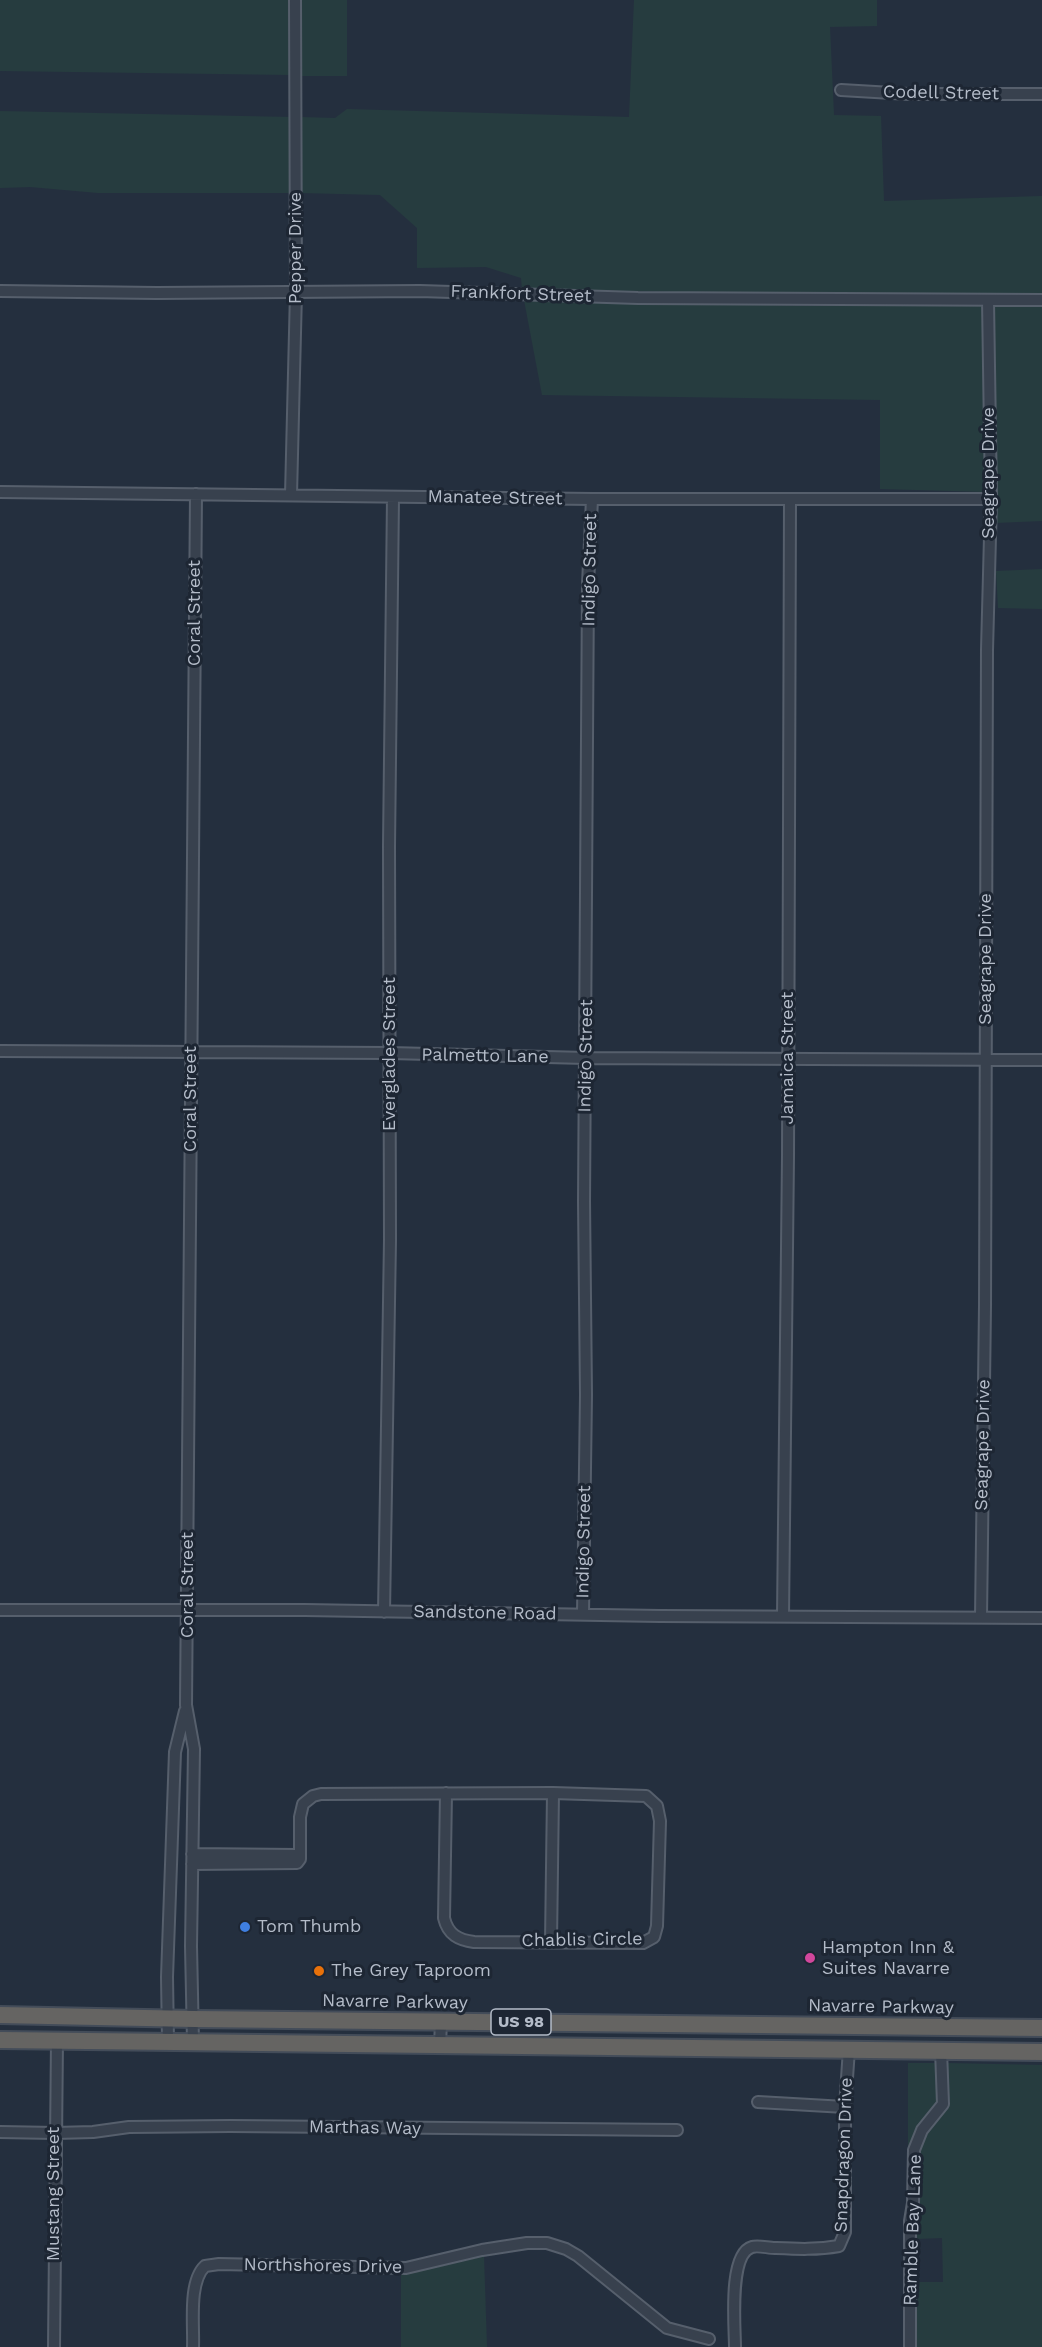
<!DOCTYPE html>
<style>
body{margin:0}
canvas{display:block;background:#242f3e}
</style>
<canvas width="1042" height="2347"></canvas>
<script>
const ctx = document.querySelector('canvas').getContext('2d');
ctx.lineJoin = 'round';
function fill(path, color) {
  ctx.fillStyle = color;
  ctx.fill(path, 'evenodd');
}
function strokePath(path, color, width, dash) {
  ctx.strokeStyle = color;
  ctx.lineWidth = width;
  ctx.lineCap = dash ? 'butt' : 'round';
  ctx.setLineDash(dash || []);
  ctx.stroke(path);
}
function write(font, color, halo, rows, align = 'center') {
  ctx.font = font + ' "Work Sans",sans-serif';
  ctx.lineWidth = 6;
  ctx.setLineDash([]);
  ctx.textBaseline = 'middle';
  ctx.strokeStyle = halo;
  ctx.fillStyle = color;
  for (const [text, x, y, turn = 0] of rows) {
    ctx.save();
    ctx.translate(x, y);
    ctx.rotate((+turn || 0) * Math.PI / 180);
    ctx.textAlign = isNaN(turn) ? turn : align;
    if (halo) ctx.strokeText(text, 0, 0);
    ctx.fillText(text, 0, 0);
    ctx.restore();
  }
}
const green = new Path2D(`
 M 0,0 L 290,0 L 291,75 L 0,71 Z
 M 300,0 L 347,0 L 347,76 L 300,76 Z
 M 634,0 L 877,0 L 877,26 L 830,27 L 834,115 L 881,116 L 884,201 L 1042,196 L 1042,295 L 822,295 L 522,289 L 521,278 L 486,267 L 417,268 L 417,228 L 380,195 L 301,193 L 300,117 L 335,118 L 347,109 L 629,117 Z
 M 0,111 L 291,117 L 291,193 L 98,193 L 30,187 L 0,188 Z
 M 524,300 L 822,306 L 983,306 L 986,492 L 880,489 L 880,400 L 542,395 Z
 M 993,306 L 1042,306 L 1042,521 L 995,523 Z
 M 1042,569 L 1042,609 L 998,608 L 996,571 Z
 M 908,2063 L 938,2063 L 938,2103 L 919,2127 L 908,2205 Z
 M 947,2063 L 1042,2065 L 1042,2347 L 914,2347 L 915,2282 L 943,2282 L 942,2238 L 916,2239 L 919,2151 L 926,2133 L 946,2110 Z
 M 484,2256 L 487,2347 L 401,2347 L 401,2273 L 416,2272 Z`);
const minor = new Path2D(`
 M 841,90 L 909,94 L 1042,94
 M 0,291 L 157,293 L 420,291 L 638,298 L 1042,300
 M 0,492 L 592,499 L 991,499
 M 291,495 L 296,292 L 295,0
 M 0,1051 L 390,1053 L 586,1058 L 1042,1060
 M 0,1610 L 305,1610 L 660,1616 L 1042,1618
 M 384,1612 L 390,1240 L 389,846 L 393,497
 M 583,1614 L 586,1395 L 584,1201 L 588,584 L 592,499
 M 783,1616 L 788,1156 L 790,499
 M 981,1617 L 985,1306 L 987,650 L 991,499 L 988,300
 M 192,1854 L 296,1855 L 300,1859
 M 300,1859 L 300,1817 L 303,1804 L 313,1796 L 321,1794 L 553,1793 L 646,1796 L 657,1806 L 660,1821 L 657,1926 L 654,1937 L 643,1943 L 474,1942 C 459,1940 448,1935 444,1918 L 446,1793
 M 192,1864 L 297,1863 L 300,1859
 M 551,1942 L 553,1793
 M 168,2041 L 167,1977 L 175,1752 L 185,1711
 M 193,2042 L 191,1946 L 194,1749 L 186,1705 L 196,494
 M 440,2045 L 441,2022
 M 758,2102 L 845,2107
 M 0,2132 L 55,2133 L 93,2132 L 129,2127 L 230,2126 L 677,2130
 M 54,2347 L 57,2040
 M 193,2347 C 194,2325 188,2282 205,2266 L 219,2264 L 406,2268 L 482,2250 L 527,2243 L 547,2243 L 566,2249 L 578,2256 L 667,2328 L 709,2339
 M 735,2347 C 735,2327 728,2254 752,2247 C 758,2245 768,2248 775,2248 C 797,2249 817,2250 839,2246 L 845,2232 L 845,2107 L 849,2049
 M 910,2347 L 910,2221 L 913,2203 L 914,2150 L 922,2130 L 943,2104 L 941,2050`);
const trunk = new Path2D(`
 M 0,2015 L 194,2019 L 1042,2028
 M 0,2040 L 1042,2052`);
const markers = [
 [245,1927,6,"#3f7fe0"],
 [810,1958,6,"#d1479c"],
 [319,1971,6,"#e8710a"]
];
const shields = [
 [521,2022,60]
];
const shieldNames = [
 ["US 98",521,2022]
];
const streetNames = [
 ["Codell Street",941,93,1],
 ["Pepper Drive",296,248,-90],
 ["Frankfort Street",521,294,2],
 ["Seagrape Drive",989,473,-90],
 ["Manatee Street",495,498,1],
 ["Indigo Street",590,570,-89],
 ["Coral Street",195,613,-90],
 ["Seagrape Drive",986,959,-90],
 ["Everglades Street",390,1054,-90],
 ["Palmetto Lane",485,1056,1],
 ["Indigo Street",586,1056,-89],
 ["Jamaica Street",788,1058,-90],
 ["Coral Street",191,1099,-90],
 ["Seagrape Drive",983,1445,-89],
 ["Indigo Street",584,1542,-89],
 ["Coral Street",188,1585,-90],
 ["Sandstone Road",485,1613,1],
 ["Chablis Circle",582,1940,-1],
 ["Navarre Parkway",395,2002,1],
 ["Navarre Parkway",881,2007,1],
 ["Marthas Way",365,2128,1],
 ["Snapdragon Drive",844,2155,-88],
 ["Mustang Street",54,2194,-90],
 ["Ramble Bay Lane",913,2230,-88],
 ["Northshores Drive",323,2266,1]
];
const poiNames = [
 ["Tom Thumb",257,1927],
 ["Hampton Inn &",822,1948],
 ["Suites Navarre",822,1969],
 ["The Grey Taproom",331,1971]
];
fill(green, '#263c3f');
strokePath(minor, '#565f6c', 14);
strokePath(trunk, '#434c59', 20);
strokePath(minor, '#38414e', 10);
strokePath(trunk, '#656462', 16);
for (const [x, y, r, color] of markers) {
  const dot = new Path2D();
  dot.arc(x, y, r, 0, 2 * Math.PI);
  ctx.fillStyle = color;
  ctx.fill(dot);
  strokePath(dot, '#1d2633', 2);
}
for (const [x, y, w] of shields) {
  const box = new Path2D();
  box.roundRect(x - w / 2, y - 13, w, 26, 4.5);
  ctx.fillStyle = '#1d2633';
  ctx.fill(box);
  strokePath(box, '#b4bcc9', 1.5);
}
write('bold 16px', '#b4bcc9', null, shieldNames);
write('18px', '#b4bcc9', '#1d2633', streetNames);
write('18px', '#b4bcc9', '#1d2633', poiNames, 'left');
</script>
